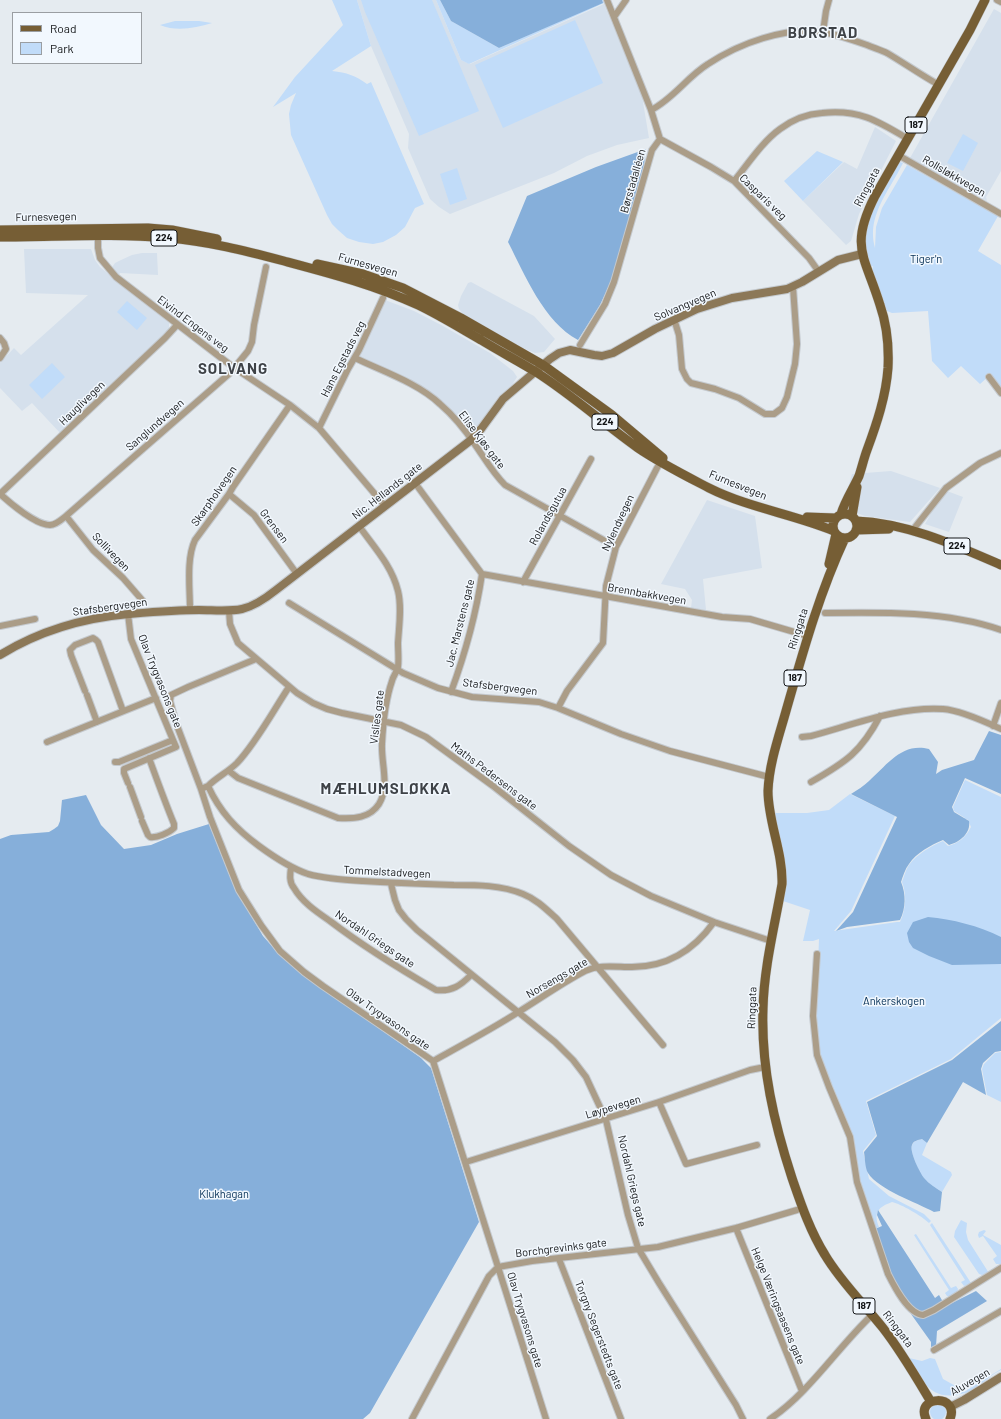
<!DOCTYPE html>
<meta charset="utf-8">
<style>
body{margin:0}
#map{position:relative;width:1001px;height:1419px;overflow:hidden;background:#e5ebf0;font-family:Barlow,sans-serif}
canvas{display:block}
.legend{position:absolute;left:12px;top:12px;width:130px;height:52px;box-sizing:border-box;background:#f2f8fe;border:1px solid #9a9ea2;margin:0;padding:5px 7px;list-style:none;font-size:12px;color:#151719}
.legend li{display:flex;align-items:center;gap:8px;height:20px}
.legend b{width:20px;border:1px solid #9a9ea2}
</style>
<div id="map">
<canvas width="1001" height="1419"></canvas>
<ul class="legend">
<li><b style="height:5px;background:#765e35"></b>Road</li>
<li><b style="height:11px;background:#c1dcf9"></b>Park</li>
</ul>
</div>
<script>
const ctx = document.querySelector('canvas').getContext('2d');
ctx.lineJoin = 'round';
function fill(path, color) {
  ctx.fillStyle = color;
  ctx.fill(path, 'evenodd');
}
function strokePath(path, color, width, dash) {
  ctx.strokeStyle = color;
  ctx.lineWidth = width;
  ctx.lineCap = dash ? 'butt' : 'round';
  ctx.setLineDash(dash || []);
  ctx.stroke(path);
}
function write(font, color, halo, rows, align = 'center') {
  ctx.font = font + ' Barlow,sans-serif';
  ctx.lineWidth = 3;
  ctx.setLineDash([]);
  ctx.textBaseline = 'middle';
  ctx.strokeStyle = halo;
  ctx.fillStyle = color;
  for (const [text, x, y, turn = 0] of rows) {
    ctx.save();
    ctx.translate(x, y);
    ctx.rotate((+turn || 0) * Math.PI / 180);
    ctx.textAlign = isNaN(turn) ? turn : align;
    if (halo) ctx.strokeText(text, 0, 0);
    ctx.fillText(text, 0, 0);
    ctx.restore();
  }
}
const built = new Path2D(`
 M 357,0 L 436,0 L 461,60 L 470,64 L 604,4 L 642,96 L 649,138 L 617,145 L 587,156 L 554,173 L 450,214 L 439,207 L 430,199 L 408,148 L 409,134 L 371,46 Z
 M 994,9 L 1001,13 L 1001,171 L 986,197 L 987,201 L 910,158 Z
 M 875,127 L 896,141 L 859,214 L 851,241 L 846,245 L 803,201 L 844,162 L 857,169 Z
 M 24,249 L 91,249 L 95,260 L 100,267 L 169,323 L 169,329 L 167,332 L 61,434 L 32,403 L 22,411 L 0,388 L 0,363 L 14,348 L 21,355 L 88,295 L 26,293 Z
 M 142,253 L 157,253 L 158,275 L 120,273 L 118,277 L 111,269 L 115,263 L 121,260 L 132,255 Z
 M 471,282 L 534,316 L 555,339 L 544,352 L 535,353 L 517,346 L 464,315 L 459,309 L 458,305 L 461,296 L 468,283 Z
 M 385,300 L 414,311 L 443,326 L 490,353 L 513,371 L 517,377 L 512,385 L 498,397 L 474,431 L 468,429 L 448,408 L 358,356 Z
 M 891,471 L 940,488 L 910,522 L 865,516 L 842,508 L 852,474 Z
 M 947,491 L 963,497 L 949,532 L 925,524 L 937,502 Z
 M 707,500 L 755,516 L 762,568 L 703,579 L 706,610 L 691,608 L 692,600 L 685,589 L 661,584 Z`);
const green = new Path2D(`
 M 332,0 L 357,0 L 371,46 L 332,71 C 347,73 355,75 367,84 L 371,82 L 424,204 L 415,208 L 405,227 L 396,235 L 383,242 L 373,244 L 359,242 L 347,238 L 338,230 L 332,224 L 327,215 L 291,135 L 289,114 L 291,105 L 296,93 L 273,107 L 295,77 L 343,25 Z
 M 361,0 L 432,0 L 479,111 L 419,136 L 365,12 Z
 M 436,0 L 440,0 L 451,21 L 499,48 L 602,3 L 602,0 L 603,0 L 604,3 L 469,64 L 461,60 Z
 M 575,20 L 603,83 L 503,128 L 475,65 Z
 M 175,21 L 199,21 L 212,23 C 195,28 177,32 160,25 Z
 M 963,134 L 978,143 L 963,171 L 947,163 Z
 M 817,151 L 843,162 L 803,201 L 784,181 Z
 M 900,162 L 903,163 L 902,165 C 889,191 866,217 875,248 L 876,227 L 882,208 L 907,165 L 998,216 L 978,251 L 1001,265 L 1001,387 L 990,375 L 980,384 L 961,366 L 948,378 L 932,361 L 928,311 L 892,313 L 887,311 L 872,272 L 873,266 L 869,267 L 864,240 L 868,216 L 898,164 Z
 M 457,168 L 467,199 L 450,205 L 440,174 Z
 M 127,301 L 147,318 L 137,330 L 117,312 Z
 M 52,363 L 65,377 L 42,399 L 29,385 Z
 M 965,780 L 1001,797 L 1001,1018 L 951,1059 L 866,1101 L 876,1135 L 863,1151 L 869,1179 L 889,1196 L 924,1214 L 931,1221 L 929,1223 C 922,1216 901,1204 892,1202 C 878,1207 873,1213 879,1227 L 875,1229 L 861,1187 L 854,1154 L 819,1055 L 816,1019 L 819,939 L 813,941 L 803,941 L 810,910 L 783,901 L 786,882 L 785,863 L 774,813 L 807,813 L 829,810 L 850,794 L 895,816 L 851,911 L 834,931 L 897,922 L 900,922 C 906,909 907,895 902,882 C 904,877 906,869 909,865 C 917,854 931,846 943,841 L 948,846 C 959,843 966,837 971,827 L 968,820 L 966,819 L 952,817 L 965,818 L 954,811 L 953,807 Z
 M 1001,1052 L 1001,1102 L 987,1095 L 982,1069 L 984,1064 L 995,1053 Z
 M 922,1139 L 927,1143 L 922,1155 L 951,1172 L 952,1175 L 942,1192 C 936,1188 927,1183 922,1176 C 919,1171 909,1150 912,1145 C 914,1141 918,1140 922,1139 Z
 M 961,1220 L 967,1223 L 966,1232 L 968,1240 L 987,1270 L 988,1272 L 982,1275 L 979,1274 L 954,1237 L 955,1231 Z
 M 932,1223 L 971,1283 L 964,1286 L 961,1282 L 965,1280 L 930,1225 Z
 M 984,1230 L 986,1231 L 983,1235 L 1001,1245 L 1001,1264 L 996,1264 L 993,1259 L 997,1256 L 983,1236 L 979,1238 L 978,1235 L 979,1232 Z
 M 916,1234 L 951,1288 L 956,1286 L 958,1289 C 957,1293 952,1297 947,1296 L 945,1293 L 949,1290 L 914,1235 Z
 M 909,1358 L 922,1361 L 930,1358 L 935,1359 L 943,1379 L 961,1389 L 964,1392 L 1001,1369 L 1001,1370 C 991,1375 984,1382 976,1388 C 969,1392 963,1394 956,1395 C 928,1399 922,1378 909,1358 Z
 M930 1412a8 8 0 1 1 16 0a8 8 0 1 1-16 0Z`);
const forest = new Path2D(`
 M 440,0 L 602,0 L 603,3 L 499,48 L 451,21 Z
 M 646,149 L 644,166 L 613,277 L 600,305 L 578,340 C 544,322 525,275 508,242 L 527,196 L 596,167 Z
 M 989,731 L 1001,735 L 1001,794 L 965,778 L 952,807 L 954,812 L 969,821 C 971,833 960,842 949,845 L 943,840 C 931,845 916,853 909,864 C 905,869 903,876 901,882 C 906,894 906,908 900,920 L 847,927 L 836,931 L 853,912 L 897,817 L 851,794 C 857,790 864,786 869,781 C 887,765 902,742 929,749 L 938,762 L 936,774 L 942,770 L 974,760 Z
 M 86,795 L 101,825 L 124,849 L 151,845 L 177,834 L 209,824 L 235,889 L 263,936 L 277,952 L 302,974 L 421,1058 L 431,1068 L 479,1222 L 370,1413 L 363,1419 L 0,1419 L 0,839 L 11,835 L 49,832 L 54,829 L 58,826 L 60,821 L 62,800 Z
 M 928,917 C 952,919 979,926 1001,937 L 1001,964 L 952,965 L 929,956 L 913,948 L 909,942 L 907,933 L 913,922 Z
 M 1001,1021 L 1001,1051 L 995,1052 L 983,1063 L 981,1069 L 986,1095 L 963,1082 L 927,1143 L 922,1139 C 918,1140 913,1141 912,1145 C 909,1151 920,1173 924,1178 C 929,1184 936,1188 942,1192 L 940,1211 L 934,1212 C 916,1202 879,1190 868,1173 C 865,1168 865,1158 864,1152 L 877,1136 L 867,1102 L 952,1060 Z
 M 878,1210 L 935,1298 L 939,1295 L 943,1302 L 920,1313 C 909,1304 901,1293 894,1280 L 875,1229 L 882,1226 L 877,1215 Z
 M 976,1291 L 987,1301 L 937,1331 L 936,1346 L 931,1347 L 931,1342 L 911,1314 L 920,1317 L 928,1315 Z`);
const minor = new Path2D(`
 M 607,0 L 651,110 L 660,139
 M 997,0 L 1001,2
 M 614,17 L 626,0
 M 823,32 L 826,11 L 829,0
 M 651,110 C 673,99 687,77 708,64 C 740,43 784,27 823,32 C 838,35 853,40 867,45 C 874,48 881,50 887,53 C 904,63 921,75 939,85
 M 660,139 L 711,167 L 734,181 L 809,258 L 819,272
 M 898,155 L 1001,214
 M 734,181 C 748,164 762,142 780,129 C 792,120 807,114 822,113 C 859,109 878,121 908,139
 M 98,233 L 98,248 L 100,258 L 116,277 L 233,367 L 290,405 L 319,428 L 385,506
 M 674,319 L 679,335 L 682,369 L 687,379 L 691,383 L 715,389 L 739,398 L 765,414 L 774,414 L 782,408 L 787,397 L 795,364 L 797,344 L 793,287
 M 177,325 L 165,338 L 0,494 C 10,503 36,525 50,525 C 56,525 61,520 66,516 L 230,373 L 248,351 L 252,342 L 254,325 L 266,267
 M 0,338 L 4,343 L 6,349 L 0,358
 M 580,345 L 605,304 L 614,282 L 652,150 L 660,139
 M 355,358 C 382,371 418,383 440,404 C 454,416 466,431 476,446 C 485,459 493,473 505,485 L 616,547
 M 989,377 L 1001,393
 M 319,428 L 348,369 L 359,350 L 383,298
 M 415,483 L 482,574 C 476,615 465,654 451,692
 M 229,494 L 254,515 L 297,574
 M 66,516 L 93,550 L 123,578 L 143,601
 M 912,531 L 946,488 L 980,463 L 1001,453
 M 482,574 L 722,617 L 750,619 L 808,636
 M 523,582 L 591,459
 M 289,603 L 403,673 L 438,688 L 472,697 L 539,702 L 558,708 L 621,734 L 670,751 L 769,777
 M 190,610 C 190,589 186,559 195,540 L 229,494 L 233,487 L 290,405
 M 229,611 L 230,624 L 238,643 L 297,693 L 313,703 L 327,709 L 342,713 L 401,725 L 426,737 L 493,786 L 569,846 L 611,875 L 651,896 L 714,922 L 771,941
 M 825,613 C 881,612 948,611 1001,630
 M 0,626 L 35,619
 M 289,687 C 273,711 256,743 237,763 C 228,772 217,777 208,786 C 220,812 236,829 259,846 C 274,857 290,868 308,874 C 326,879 345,880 363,881 C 393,883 423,884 454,885 C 477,885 501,885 523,894 C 536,899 546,909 557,919 L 663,1045
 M 85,691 L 71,655 L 70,650 L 75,645 L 93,638 L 96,640 L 98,642 L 123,711
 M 87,695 L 97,722
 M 558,708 L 567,691 L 603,643 L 606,586 L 616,547 L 657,468 L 662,460
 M 993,726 L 1001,703
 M 802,737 L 811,736 C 852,725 900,706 943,709 C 959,710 986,722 1001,729
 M 47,742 L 156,698
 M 115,762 L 119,762 L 173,740 L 131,639 L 128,614
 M 229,771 L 238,778 L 338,818 C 354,819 370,818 379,804 C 390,786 381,764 382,744 C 383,724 385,701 392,681 C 393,676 397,672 398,667 C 399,659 398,651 398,643 C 399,626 402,607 398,591 C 392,566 374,547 359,526
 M 811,782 C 846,762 861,752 880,716
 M 128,783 L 124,773 L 124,769 L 176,747 L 173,740
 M 208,786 L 201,789 L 210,817 L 239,890 L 261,925 L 280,951 L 304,972 L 323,986 L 433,1061 L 546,1419
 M 130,787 L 141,817
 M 201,789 L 176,723 L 170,701 L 171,695 L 188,687 L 256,659
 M 142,821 L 148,835 L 150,837 C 157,838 169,833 174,828 L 174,824 C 165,802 157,780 149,758
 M 291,867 C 290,875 289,882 294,888 C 302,902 317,912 330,921 C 364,947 400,969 436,990 C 452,992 461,985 471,975
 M 391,884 L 395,900 L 399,910 L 406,919 L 417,930 L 555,1042 L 573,1060 L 586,1077 L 606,1120 L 628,1215 L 638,1248 L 659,1283 L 736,1405 L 743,1419
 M 817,954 L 813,1016 L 817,1055 L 829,1087 L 850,1137 L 857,1182 L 888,1274 C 894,1286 908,1314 923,1315 L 934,1310 L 1001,1268
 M 433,1061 C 462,1045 492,1029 520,1011 C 541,998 562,983 585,971 C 600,964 616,967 632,967 C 668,967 694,950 714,922
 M 659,1102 L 686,1164 L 757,1145
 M 466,1162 L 659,1102 L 750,1070 L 765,1067
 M 736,1228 L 802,1391
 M 559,1259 L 621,1419
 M 934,1350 L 1001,1311
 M 412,1419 L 489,1276 L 498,1267 L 532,1261 L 658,1247 L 736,1228 L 797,1210
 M 770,1419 C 809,1393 838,1347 872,1315`);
const secondary = new Path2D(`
 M 0,655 C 39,631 83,618 129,614 C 153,612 176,610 199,610 C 213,610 228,612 242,609 C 255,606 266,598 276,590 L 471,440 L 481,429 L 503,399 L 550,359 L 559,353 L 570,350 L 594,355 L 602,356 L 613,353 L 655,329 L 697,309 L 732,298 L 787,289 L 802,282 L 838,260 L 862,254
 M 950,1407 L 964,1400 L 1001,1377`);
const primary = new Path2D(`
 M 0,230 L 148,228 L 172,230 L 217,239
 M 0,237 C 56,237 112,233 168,238 C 207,241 246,251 284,261 C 329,273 375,285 418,305 C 439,315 460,328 481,340 C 499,351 518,361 536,372 C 572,395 603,423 638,448 C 660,463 686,476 709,488 C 749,508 793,514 834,531
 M 317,264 L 363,274 L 403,288 L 461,318 L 543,365 L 612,415 L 663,458
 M833 526a12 12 0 1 1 24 0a12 12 0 1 1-24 0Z
 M 841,514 C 845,501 853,489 859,476 C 862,467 864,458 867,450 C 877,423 886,396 888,368 C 889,347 887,325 880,305 C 865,256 849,247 875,196 L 970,30 L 985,0
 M 852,516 L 857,487
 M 807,517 L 835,518
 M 856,521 C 907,523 955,545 1001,565
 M 856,530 L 889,529
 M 845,538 C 819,594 803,652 786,711 C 779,736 769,764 768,791 C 768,822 783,852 782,884 C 775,925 764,966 763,1009 C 761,1067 774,1123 792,1178 C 801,1204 810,1231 825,1255 C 841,1282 864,1304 883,1328 C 901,1351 916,1377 931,1402
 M 829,564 L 836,534
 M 926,1419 C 915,1395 960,1394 950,1419`);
const shields = [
 [916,125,22],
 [164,238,26],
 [605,422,26],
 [957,546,26],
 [795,678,22],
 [864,1306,22]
];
const shieldNames = [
 ["187",916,125],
 ["224",164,238],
 ["224",605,422],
 ["224",957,546],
 ["187",795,678],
 ["187",864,1306]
];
const streetNames = [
 ["Rollsløkkvegen",954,176,30],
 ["Børstadalléen",633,181,-74],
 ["Ringgata",867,187,-62],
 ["Casparis veg",763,197,44],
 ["Furnesvegen",46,217,-1],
 ["Furnesvegen",368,265,16],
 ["Solvangvegen",685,305,-23],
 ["Eivind Engens veg",193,324,37],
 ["Hans Egstads veg",343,359,-63],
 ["Hauglivegen",82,403,-44],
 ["Sanglundvegen",155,425,-41],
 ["Elise Kjøs gate",482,440,53],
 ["Furnesvegen",738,485,22],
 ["Nic. Hellands gate",387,491,-38],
 ["Skarpholvegen",214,496,-55],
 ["Rolandsgutua",548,516,-61],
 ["Nylendvegen",618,523,-65],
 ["Grensen",274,526,53],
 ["Sollivegen",111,552,46],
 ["Brennbakkvegen",647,594,10],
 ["Stafsbergvegen",110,607,-8],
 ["Jac. Marstens gate",460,623,-76],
 ["Ringgata",798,629,-72],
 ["Olav Trygvasons gate",160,681,68],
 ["Stafsbergvegen",500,687,7],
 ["Vislies gate",377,717,-83],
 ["Maths Pedersens gate",494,776,37],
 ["Tommelstadvegen",387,872,3],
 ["Nordahl Griegs gate",375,939,34],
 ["Norsengs gate",557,978,-30],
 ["Ringgata",752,1008,-88],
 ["Olav Trygvasons gate",388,1019,35],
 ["Løypevegen",613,1107,-17],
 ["Nordahl Griegs gate",632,1181,77],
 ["Borchgrevinks gate",561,1248,-7],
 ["Helge Væringsaasens gate",778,1306,68],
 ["Olav Trygvasons gate",525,1320,73],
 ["Ringgata",898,1329,53],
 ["Torgny Segerstedts gate",599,1335,69],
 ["Aluvegen",970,1382,-30]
];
const parkNames = [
 ["Tiger'n",926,259],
 ["Ankerskogen",894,1001],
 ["Klukhagan",224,1194]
];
const districtNames = [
 ["BØRSTAD",823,33],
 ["SOLVANG",233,369],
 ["MÆHLUMSLØKKA",386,789]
];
fill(built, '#d5e0ec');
fill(green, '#c1dcf9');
fill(forest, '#86afda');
strokePath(minor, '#c4c9ce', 8);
strokePath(secondary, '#c4c9ce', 10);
strokePath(primary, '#c4c9ce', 10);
strokePath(minor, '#ab9d88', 6);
strokePath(secondary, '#8c7858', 8);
strokePath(primary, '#765e35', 9);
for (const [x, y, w] of shields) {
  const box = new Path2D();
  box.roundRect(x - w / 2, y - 8, w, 16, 3);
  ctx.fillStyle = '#f2f8fe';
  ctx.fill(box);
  strokePath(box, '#151719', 1);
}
write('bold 10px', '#151719', null, shieldNames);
write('11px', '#151719', '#f2f8fe', streetNames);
write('11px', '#002c53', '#f2f8fe', parkNames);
ctx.letterSpacing = '1px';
write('bold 15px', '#3e4247', '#f2f8fe', districtNames);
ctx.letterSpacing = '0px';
</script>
